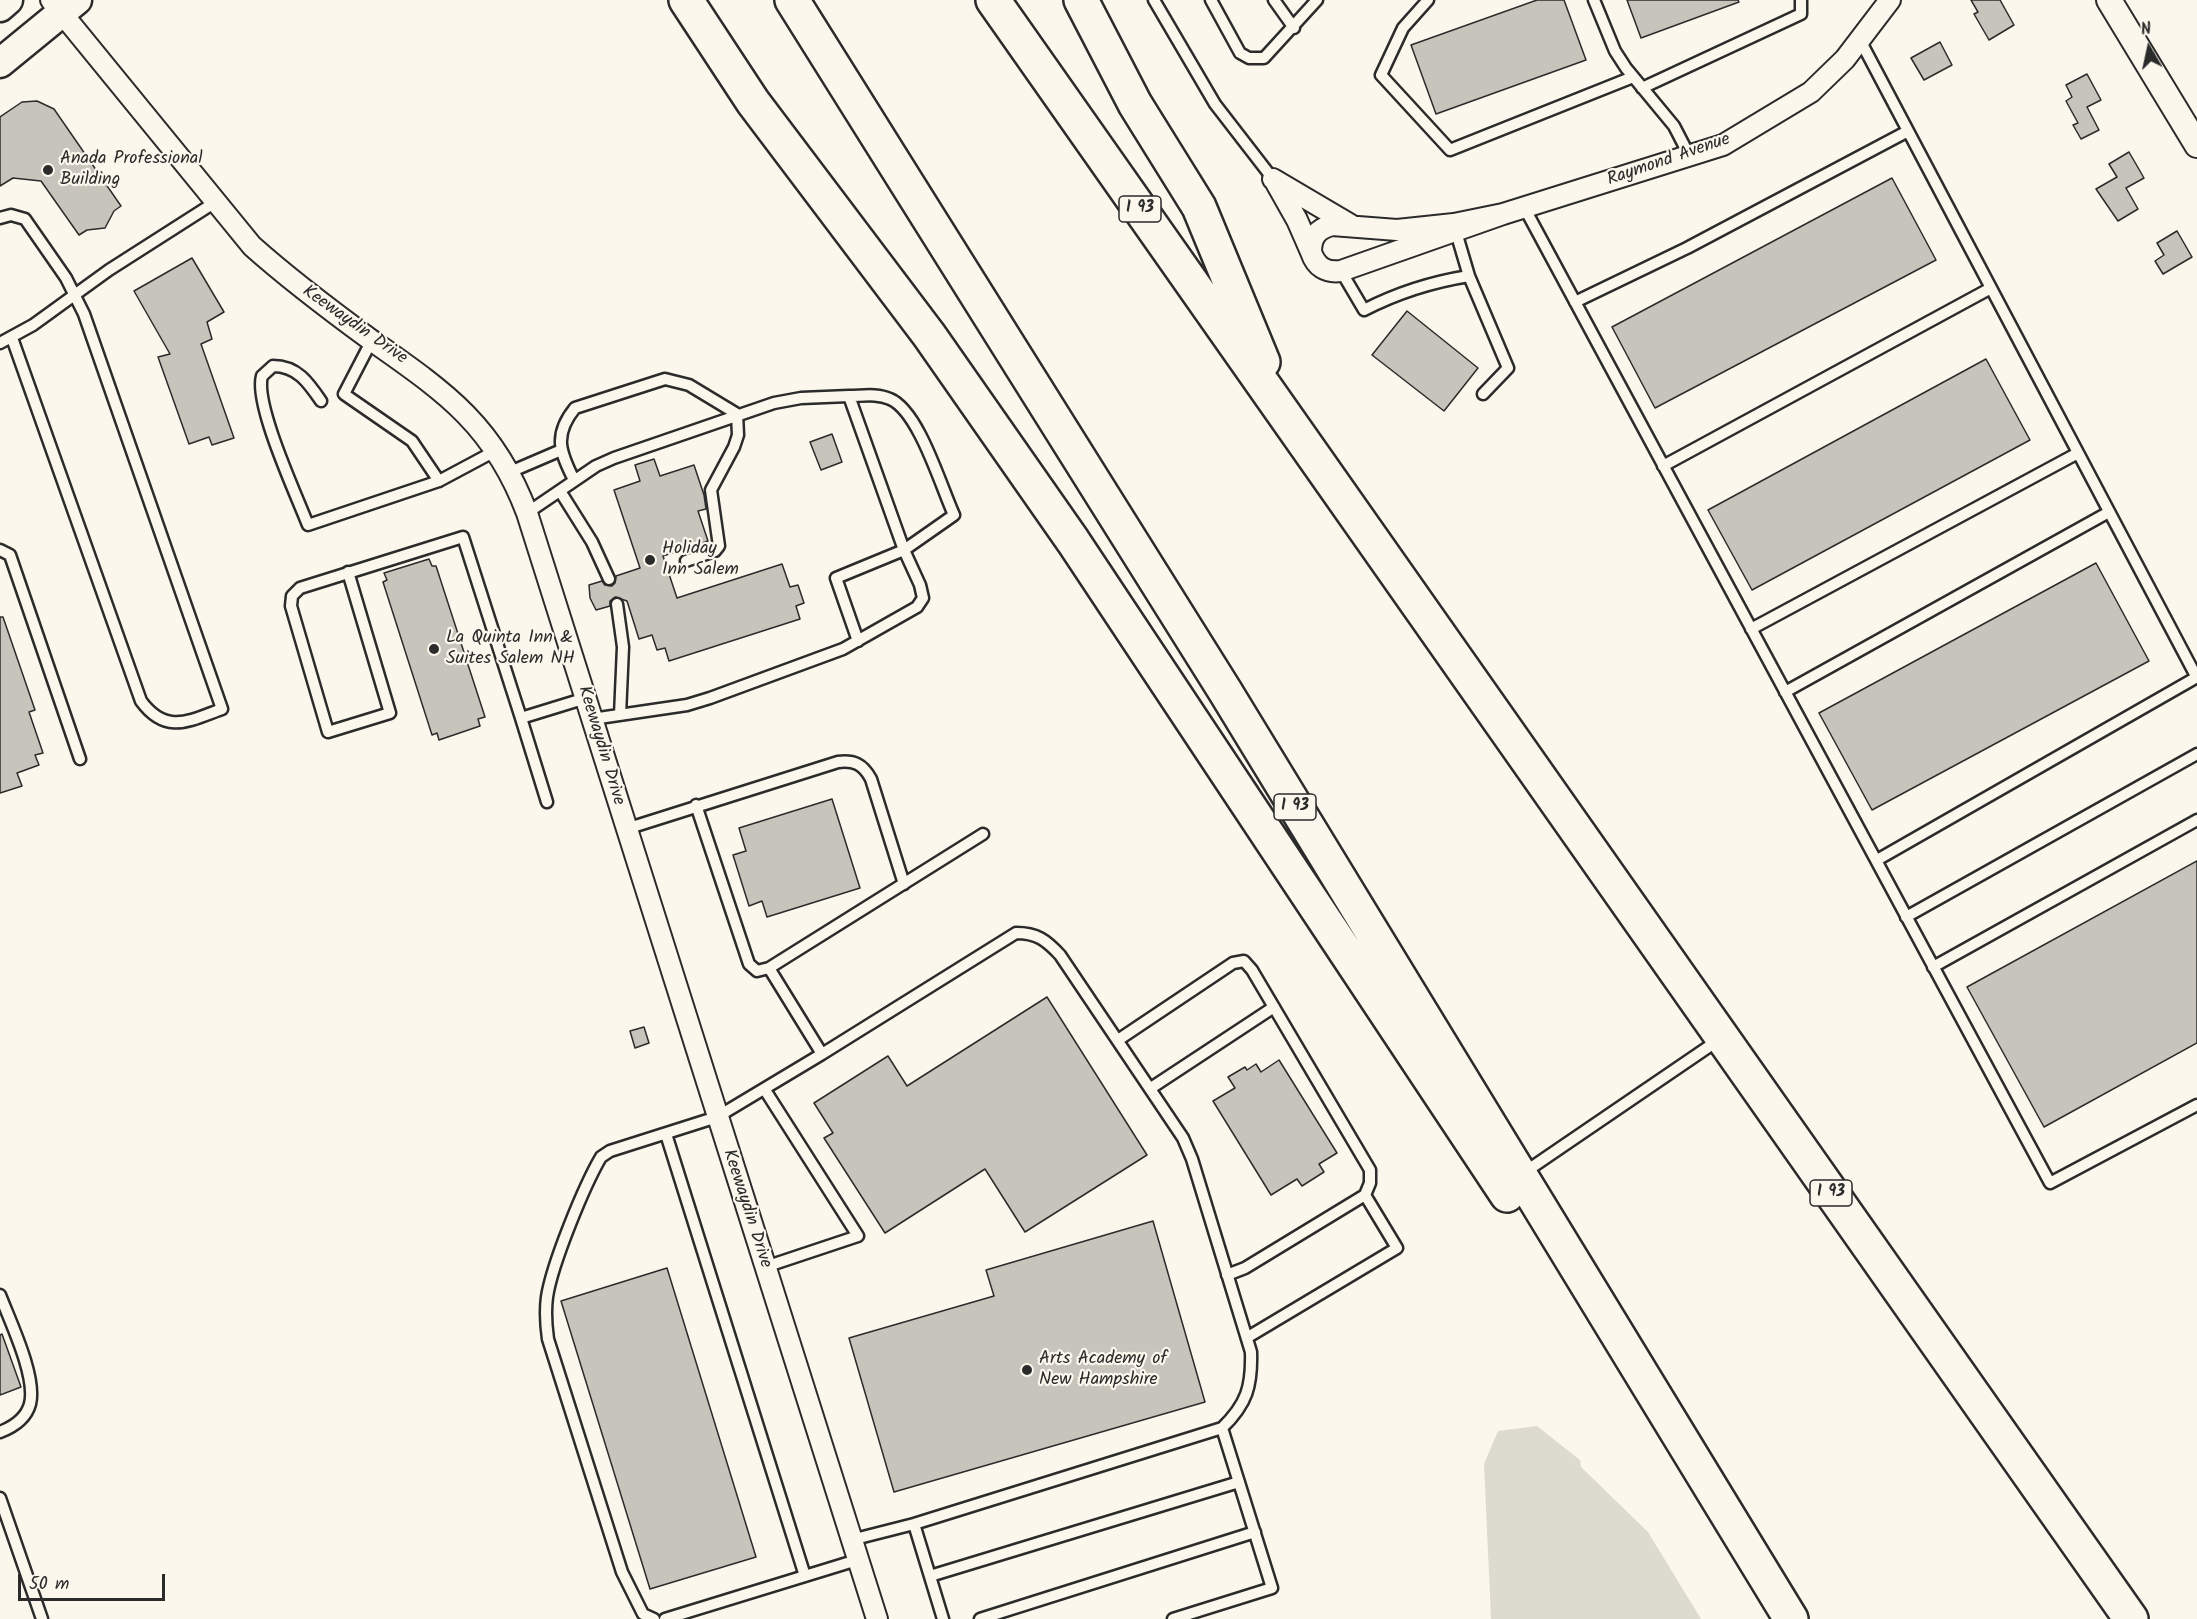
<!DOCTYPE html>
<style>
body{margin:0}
#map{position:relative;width:2197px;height:1619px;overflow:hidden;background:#fbf7ec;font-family:Kalam,sans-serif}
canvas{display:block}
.north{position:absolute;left:2119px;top:18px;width:60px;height:60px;-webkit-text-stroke:4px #fbf7ec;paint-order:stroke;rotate:351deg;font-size:16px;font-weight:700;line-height:24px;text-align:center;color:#2b2b2b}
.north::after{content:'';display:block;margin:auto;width:21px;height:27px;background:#2b2b2b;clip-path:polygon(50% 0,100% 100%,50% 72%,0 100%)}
.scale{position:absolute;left:18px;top:1574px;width:147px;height:27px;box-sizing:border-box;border:3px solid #2b2b2b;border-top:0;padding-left:8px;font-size:18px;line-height:21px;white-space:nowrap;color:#2b2b2b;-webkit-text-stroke:4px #fbf7ec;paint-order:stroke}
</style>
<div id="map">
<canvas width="2197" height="1619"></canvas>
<div class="north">N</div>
<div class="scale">50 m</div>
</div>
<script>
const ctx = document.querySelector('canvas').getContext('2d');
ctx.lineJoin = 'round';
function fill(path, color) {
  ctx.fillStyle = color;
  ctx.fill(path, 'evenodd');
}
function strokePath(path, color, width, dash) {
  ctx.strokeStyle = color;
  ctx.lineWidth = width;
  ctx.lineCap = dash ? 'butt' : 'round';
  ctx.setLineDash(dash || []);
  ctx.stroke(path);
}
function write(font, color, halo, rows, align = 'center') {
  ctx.font = font + ' Kalam,sans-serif';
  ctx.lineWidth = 4.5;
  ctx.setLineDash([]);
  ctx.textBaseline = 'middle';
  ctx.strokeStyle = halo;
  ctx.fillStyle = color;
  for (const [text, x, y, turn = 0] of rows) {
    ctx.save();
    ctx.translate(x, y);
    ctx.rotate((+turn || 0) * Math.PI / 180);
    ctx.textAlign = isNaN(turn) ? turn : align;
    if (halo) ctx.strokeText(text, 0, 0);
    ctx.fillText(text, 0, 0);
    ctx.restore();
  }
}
const green = new Path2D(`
 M 1537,1426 L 1580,1460 L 1581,1467 L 1648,1532 L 1701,1619 L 1491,1619 L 1484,1464 L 1498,1431 Z`);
const building = new Path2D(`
 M 1537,0 L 1564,0 L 1586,60 L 1436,114 L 1411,45 Z
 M 1627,0 L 1738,0 L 1739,2 L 1641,38 Z
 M 1971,0 L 2000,0 L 2014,25 L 1989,40 L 1974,14 L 1978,12 Z
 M 1940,42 L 1952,65 L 1924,80 L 1911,58 Z
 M 2087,74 L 2101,100 L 2087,107 L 2099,130 L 2081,139 L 2073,125 L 2078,123 L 2066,101 L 2072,97 L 2066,85 Z
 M 37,101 L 54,109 L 121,206 L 114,211 L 105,228 L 87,230 L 79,235 L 41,181 L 13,178 L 0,186 L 0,117 L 22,102 Z
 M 2129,152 L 2144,178 L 2126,188 L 2138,209 L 2118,221 L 2096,189 L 2117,177 L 2109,164 Z
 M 1892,178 L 1936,260 L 1655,408 L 1612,327 Z
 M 2177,231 L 2192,257 L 2163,274 L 2155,261 L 2164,255 L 2157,243 Z
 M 192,258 L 224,312 L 207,322 L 212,339 L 201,344 L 234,438 L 212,445 L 209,437 L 189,444 L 158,357 L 170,354 L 134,291 Z
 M 1407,311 L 1478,368 L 1444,411 L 1372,355 Z
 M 1986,359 L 2030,440 L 1752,590 L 1708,510 Z
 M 832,434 L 842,462 L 821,470 L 810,442 Z
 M 654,459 L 660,476 L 694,465 L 704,495 L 706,509 L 698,511 L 708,541 L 663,556 L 677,598 L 782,564 L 790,587 L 798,585 L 804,603 L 796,606 L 800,619 L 669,661 L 665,648 L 657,650 L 652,635 L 639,639 L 627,601 L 615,597 L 610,601 L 610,606 L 596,610 L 590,598 L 589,585 L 602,581 L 605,585 L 612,586 L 615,583 L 616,576 L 640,568 L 614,490 L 640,481 L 635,465 Z
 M 429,559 L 432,566 L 436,566 L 485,717 L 478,719 L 480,726 L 439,740 L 437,733 L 432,735 L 383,582 L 387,580 L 384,573 Z
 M 2096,563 L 2149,661 L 1872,810 L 1819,713 Z
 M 0,617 L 3,617 L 35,710 L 29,712 L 43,753 L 35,755 L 39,765 L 17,773 L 22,786 L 0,793 Z
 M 832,799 L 860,888 L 767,917 L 762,901 L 749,906 L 733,855 L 746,851 L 739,828 Z
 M 2197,861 L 2197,1043 L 2044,1127 L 1967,987 Z
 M 1047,997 L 1147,1155 L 1025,1232 L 985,1169 L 885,1233 L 824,1138 L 833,1133 L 814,1103 L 888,1056 L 907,1086 Z
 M 644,1027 L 649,1043 L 635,1048 L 630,1031 Z
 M 1279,1060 L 1337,1153 L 1319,1164 L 1324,1172 L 1302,1186 L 1297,1179 L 1271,1195 L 1213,1101 L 1235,1088 L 1228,1077 L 1245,1067 L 1247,1070 L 1256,1064 L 1261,1072 Z
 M 1153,1221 L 1205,1402 L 894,1492 L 849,1338 L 994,1296 L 986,1270 Z
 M 667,1268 L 756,1557 L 650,1589 L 561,1301 Z
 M 2,1334 L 21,1387 L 0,1395 L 0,1335 Z`);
const service = new Path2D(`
 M 1154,0 L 1215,104 L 1273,179
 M 1211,0 L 1240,53 L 1249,58 L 1264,58 L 1317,0
 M 1274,0 L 1294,28
 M 1428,0 L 1403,28 L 1381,75 L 1450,150 L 1633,77
 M 1594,0 L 1615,51 L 1626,68 L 1674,126 L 1690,157
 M 1860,40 L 2197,678
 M 1642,88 L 1801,14 L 1801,0
 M 1524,207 L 2050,1183 L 2197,1105
 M 0,218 L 11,215 L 25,219 L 66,278 L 84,314 L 222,709 C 189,721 166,735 141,701 L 12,338
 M 1456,232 L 1469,276 L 1508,368 L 1483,394
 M 1341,271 L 1364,310 C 1399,292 1431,282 1469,276
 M 1575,302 L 1687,248 L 1908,131
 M 372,340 L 344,394 L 412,441 L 439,481
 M 0,343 L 33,325 L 109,270 L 217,201
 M 849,396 C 862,396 877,393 890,399 C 919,411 941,487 954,515 L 904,550 L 836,578 L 858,641
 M 321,401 C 308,382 297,366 273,366 L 262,376 C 254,404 296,494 308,525 L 439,481 L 497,450
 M 1663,466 L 1991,288
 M 510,472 L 559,451
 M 574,480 C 560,452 553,435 575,408 L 665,379 L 689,385 L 737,414 L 738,435 L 734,447 L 711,490 L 719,546 L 715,551 L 686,561
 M 560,491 L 592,542 L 609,579
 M 527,513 L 596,466 L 614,458 L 774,403 L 801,398 L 849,396 L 904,550 L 920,585 L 923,598 L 917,607 L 843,649 L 710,698 L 687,705 L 592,719
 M 0,550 L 10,555 L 80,759
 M 348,572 L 390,713 L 328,732 L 291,606 L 292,596 L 300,588 L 463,537 L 521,718 L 586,698
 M 617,604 L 623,647 L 620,715
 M 1751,629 L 2078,453
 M 1785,692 L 2109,512
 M 521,718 L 547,802
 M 696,805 L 749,964 L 757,971 L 769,968 L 983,834
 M 626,829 L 838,762 C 854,760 863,764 871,779 L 904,884
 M 1877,860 L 2197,677
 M 1906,917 L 2197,754
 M 1933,967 L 2197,820
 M 1118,1040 L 1233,963 L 1244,961 L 1252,970 L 1370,1170 L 1370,1183 L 1365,1195 L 1245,1268 L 1227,1275
 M 822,1054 L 1016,933 C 1037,933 1046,940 1060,955 L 1183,1138 L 1192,1159 L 1251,1352 C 1252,1386 1247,1404 1222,1428
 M 1151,1088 L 1274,1007
 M 765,1090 L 858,1236 L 765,1267
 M 666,1134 L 805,1576
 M 1522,1174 L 1720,1039
 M 0,1295 C 10,1321 37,1377 30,1404 C 26,1419 13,1427 0,1432
 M 1248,1337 L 1397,1248 L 1365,1195
 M 0,1498 L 42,1619
 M 851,1540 L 914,1524
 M 930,1576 L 1239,1482
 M 654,1619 L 643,1614 L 622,1572 L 548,1339 C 546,1325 545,1312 547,1297 C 552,1264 584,1186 601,1157 L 610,1151 L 717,1117 L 822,1054 L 769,968
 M 665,1619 L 857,1560
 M 943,1619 L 914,1524 L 1222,1428 L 1272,1588 L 1173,1619
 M 980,1619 L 1255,1532`);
const minor = new Path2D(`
 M 51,0 L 252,246 C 290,280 330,310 371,340 C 445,392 494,425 527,513 L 877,1619
 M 1273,179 L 1351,225
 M 1275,181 L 1297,220 L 1311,252
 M 1503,214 L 1341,271 C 1326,273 1316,267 1311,252 C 1311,237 1317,229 1332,225 L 1397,230 L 1454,224 L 1503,214 L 1723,145 L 1811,92 L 1845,59 L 1890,0`);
const tertiary = new Path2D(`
 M 2109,0 L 2197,145`);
const secondary = new Path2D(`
 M 0,7 L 8,0
 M 0,63 L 77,0`);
const motorway = new Path2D(`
 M 686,0 L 753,102 L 929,335 L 1073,541 L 1507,1195
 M 792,0 L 1225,691 L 1791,1619
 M 993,0 L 2131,1619
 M 1081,0 L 1135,104 L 1199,207 L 1263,362`);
const markers = [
 [48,170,6,"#2b2b2b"],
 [650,560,6,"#2b2b2b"],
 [434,649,6,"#2b2b2b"],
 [1027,1370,6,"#2b2b2b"]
];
const shields = [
 [1140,209,42],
 [1295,807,42],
 [1831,1193,42]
];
const shieldNames = [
 ["I 93",1140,209],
 ["I 93",1295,807],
 ["I 93",1831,1193]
];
const poiNames = [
 ["Anada Professional",60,160],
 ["Building",60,181],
 ["Holiday",662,550],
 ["Inn Salem",662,571],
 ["La Quinta Inn &",446,639],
 ["Suites Salem NH",446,660],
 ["Arts Academy of",1039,1360],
 ["New Hampshire",1039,1381]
];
const streetNames = [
 ["Raymond Avenue",1669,161,-19],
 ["Keewaydin Drive",354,326,35],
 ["Keewaydin Drive",600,746,73],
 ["Keewaydin Drive",746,1209,72]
];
fill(green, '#dddad0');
fill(building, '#c7c4bc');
strokePath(building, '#2b2b2b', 1.5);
strokePath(service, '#2b2b2b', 15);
strokePath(minor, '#2b2b2b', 24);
strokePath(tertiary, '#2b2b2b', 28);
strokePath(secondary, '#2b2b2b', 33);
strokePath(motorway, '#2b2b2b', 38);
strokePath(service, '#fbf7ec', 10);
strokePath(minor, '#fbf7ec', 20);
strokePath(tertiary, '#fbf7ec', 24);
strokePath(secondary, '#fbf7ec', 28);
strokePath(motorway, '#fbf7ec', 33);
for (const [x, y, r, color] of markers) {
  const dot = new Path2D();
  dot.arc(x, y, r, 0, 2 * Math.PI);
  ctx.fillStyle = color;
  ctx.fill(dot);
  strokePath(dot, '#fbf7ec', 2);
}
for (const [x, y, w] of shields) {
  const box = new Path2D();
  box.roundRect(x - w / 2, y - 13, w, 26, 4.5);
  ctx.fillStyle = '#fbf7ec';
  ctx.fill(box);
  strokePath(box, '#2b2b2b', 1.5);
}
write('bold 16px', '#2b2b2b', null, shieldNames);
write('18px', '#2b2b2b', '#fbf7ec', poiNames, 'left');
write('18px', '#2b2b2b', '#fbf7ec', streetNames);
</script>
